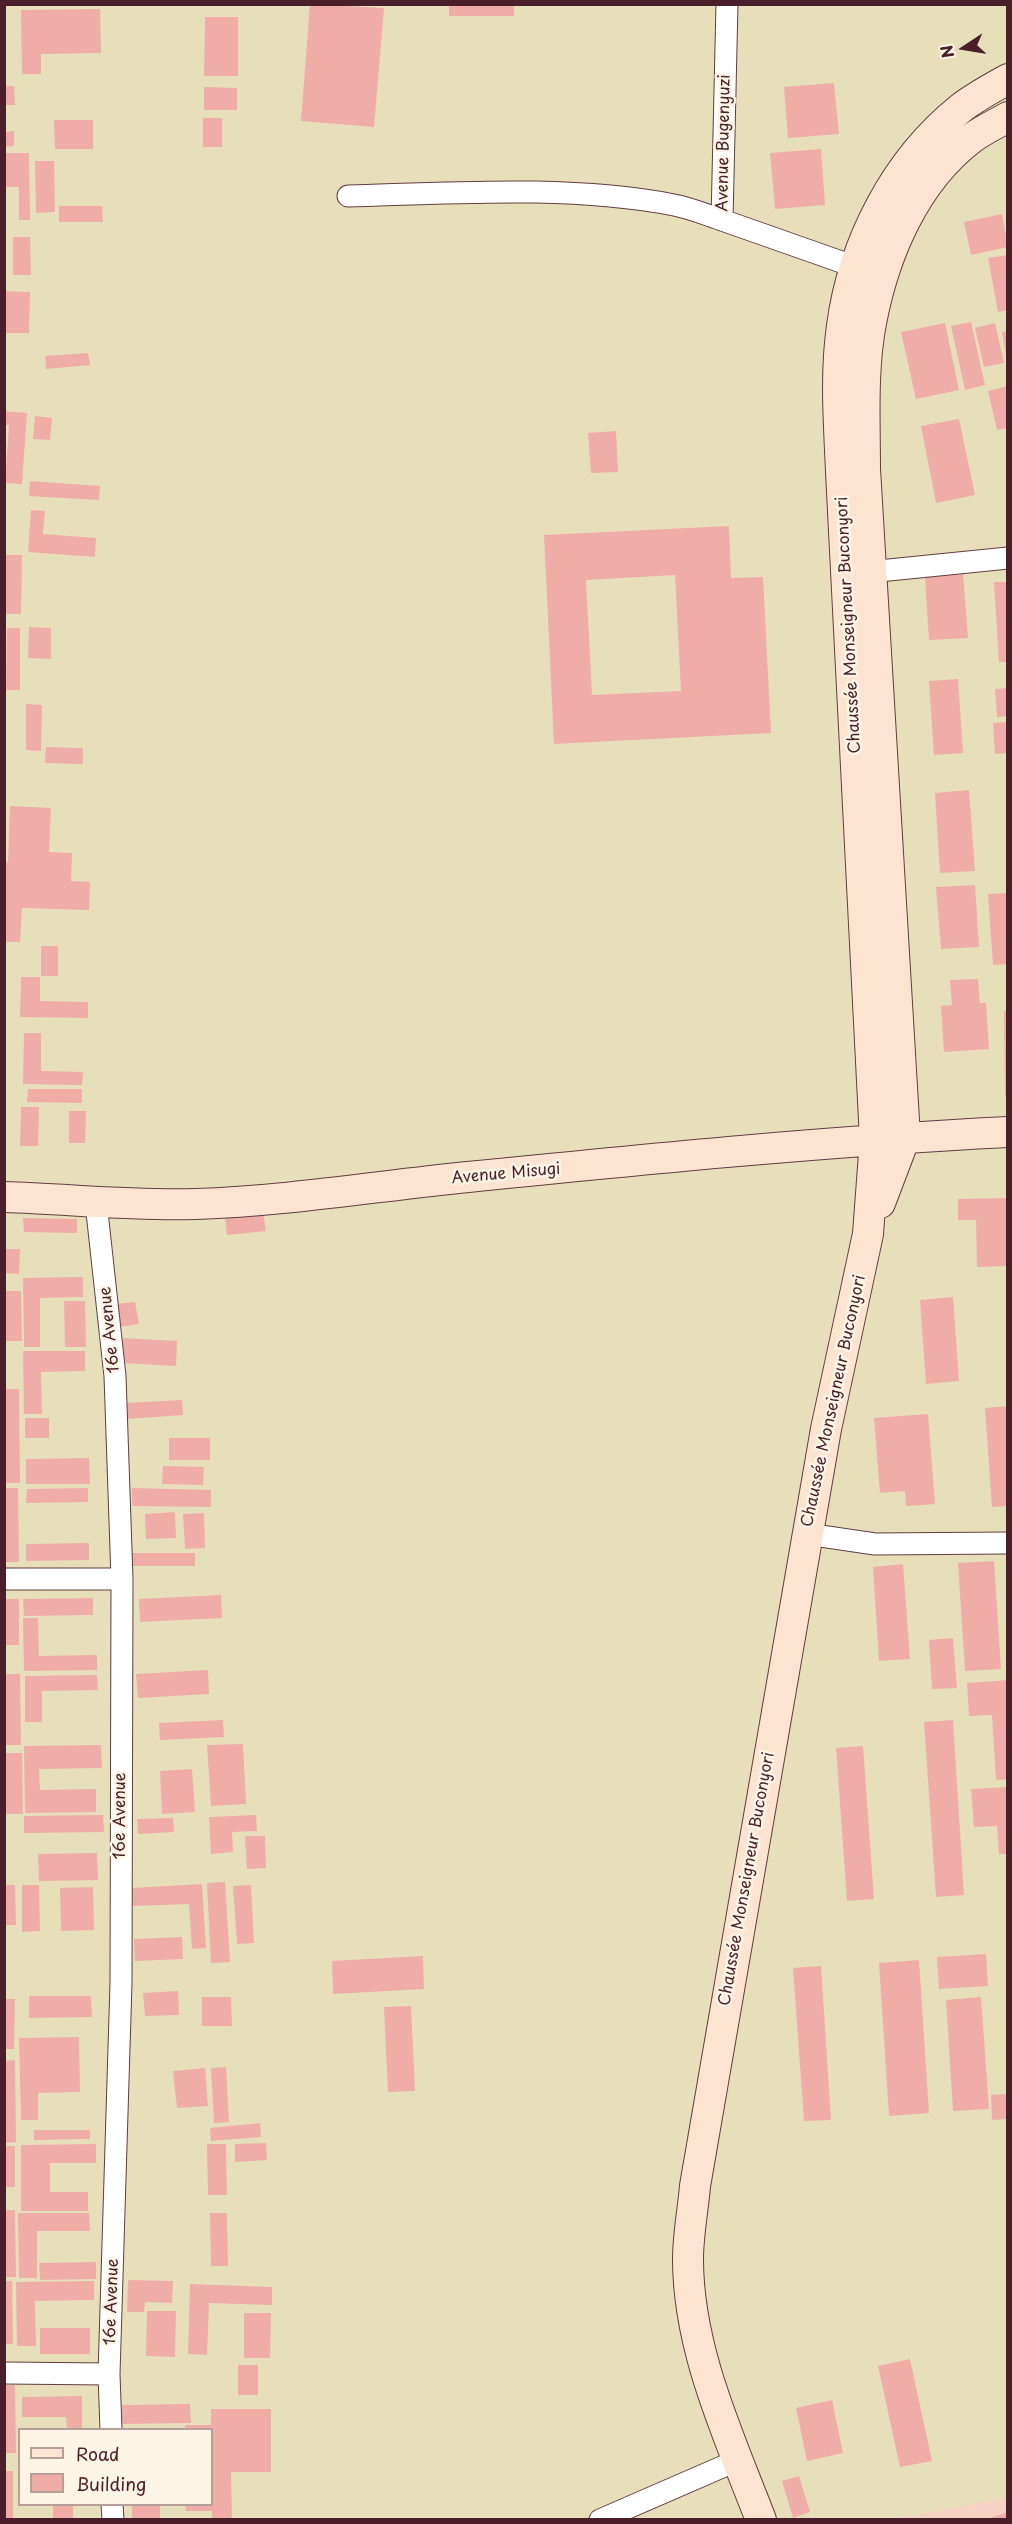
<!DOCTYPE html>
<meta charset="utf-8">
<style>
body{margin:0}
#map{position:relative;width:1012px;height:2524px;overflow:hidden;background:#e7dfba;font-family:"Playpen Sans",sans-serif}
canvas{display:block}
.frame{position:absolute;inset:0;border:6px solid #4a1f2b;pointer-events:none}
.legend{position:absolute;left:18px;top:2428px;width:195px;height:78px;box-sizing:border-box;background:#fcf5e5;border:2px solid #b59f9b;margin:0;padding:8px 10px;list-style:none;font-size:18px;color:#4a1f2b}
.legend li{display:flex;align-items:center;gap:12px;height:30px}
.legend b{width:30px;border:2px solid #b59f9b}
.north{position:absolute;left:934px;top:18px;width:60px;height:60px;-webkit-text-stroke:4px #fcf5e5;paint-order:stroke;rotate:258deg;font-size:16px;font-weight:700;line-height:24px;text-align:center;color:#4a1f2b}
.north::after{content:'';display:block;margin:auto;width:21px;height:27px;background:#4a1f2b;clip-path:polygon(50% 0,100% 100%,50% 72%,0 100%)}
</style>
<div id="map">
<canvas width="1012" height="2524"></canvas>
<div class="frame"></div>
<ul class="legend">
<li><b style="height:8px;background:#fde4d1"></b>Road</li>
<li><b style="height:16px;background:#f0ada7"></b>Building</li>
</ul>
<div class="north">N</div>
</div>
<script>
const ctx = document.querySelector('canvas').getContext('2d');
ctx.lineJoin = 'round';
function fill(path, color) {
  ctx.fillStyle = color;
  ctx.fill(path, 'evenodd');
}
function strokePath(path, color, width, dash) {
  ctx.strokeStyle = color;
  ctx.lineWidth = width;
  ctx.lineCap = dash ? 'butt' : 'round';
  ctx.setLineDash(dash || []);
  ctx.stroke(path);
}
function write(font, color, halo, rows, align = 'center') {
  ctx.font = font + ' "Playpen Sans",sans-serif';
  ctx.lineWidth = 5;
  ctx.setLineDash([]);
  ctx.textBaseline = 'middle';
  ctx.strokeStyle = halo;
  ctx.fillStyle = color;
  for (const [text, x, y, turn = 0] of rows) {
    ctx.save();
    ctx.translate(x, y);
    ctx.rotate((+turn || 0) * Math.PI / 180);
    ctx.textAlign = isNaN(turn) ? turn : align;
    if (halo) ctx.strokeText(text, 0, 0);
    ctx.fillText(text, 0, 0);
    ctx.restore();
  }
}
const built = new Path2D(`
 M 1007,2498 L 1007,2519 L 888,2520 L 1002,2499 Z`);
const building = new Path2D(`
 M 310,4 L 384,8 L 374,127 L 301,121 Z
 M 449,4 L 514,4 L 514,16 L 449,16 Z
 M 100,9 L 101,53 L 41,54 L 41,74 L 22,74 L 21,10 Z
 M 205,17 L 238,17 L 238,76 L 204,76 Z
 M 834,83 L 839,134 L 788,138 L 784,87 Z
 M 4,86 L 14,86 L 15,105 L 4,105 Z
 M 204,87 L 237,88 L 237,110 L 204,110 Z
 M 203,118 L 222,118 L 222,147 L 203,147 Z
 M 54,120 L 93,120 L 93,149 L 55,149 Z
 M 14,131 L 14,146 L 4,147 L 4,132 Z
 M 821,149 L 825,205 L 775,209 L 770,153 Z
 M 4,153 L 29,153 L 30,220 L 19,220 L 19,187 L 4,187 Z
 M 35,161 L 54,161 L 55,212 L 36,213 Z
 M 59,206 L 102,206 L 103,222 L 59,222 Z
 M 1002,214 L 1008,247 L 971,255 L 964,222 Z
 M 13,237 L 30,237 L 31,275 L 13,275 Z
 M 1008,255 L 1008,310 L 998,312 L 988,258 Z
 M 5,291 L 30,292 L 29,333 L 4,333 Z
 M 971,322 L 985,385 L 965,390 L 951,326 Z
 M 945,323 L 959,390 L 916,399 L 901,332 Z
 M 995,323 L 1004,363 L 984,367 L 975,328 Z
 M 1008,331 L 1008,354 L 1006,354 L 1002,332 Z
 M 88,353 L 90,365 L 46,369 L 45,356 Z
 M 1008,386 L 1008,428 L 997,430 L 988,391 Z
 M 4,411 L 27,413 L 22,484 L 5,483 L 9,425 L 4,425 Z
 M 35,416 L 52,418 L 50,440 L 33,439 Z
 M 959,419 L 975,495 L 936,503 L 921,426 Z
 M 616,431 L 618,472 L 591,473 L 588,433 Z
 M 30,481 L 100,486 L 99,500 L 29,496 Z
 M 31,510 L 45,511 L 43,534 L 96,538 L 95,557 L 28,552 Z
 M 729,526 L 731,578 L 763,577 L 771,733 L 554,744 L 544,535 ZM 675,575 L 681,691 L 592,695 L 586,580 Z
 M 4,555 L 22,555 L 21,614 L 5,614 Z
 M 963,574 L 968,638 L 929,640 L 925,577 Z
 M 994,582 L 1008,582 L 1008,662 L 999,662 Z
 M 29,627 L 51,628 L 51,659 L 28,658 Z
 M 7,628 L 20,628 L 20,690 L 6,690 Z
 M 958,679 L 963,753 L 934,755 L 929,681 Z
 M 1008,688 L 1008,716 L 997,717 L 995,689 Z
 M 26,704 L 42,705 L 41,751 L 26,750 Z
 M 1008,722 L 1008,753 L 995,754 L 993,723 Z
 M 46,747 L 83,748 L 83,764 L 45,763 Z
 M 969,790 L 975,871 L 940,873 L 935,793 Z
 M 10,806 L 51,808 L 49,852 L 72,853 L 71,881 L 90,882 L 89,910 L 22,908 L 20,942 L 5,942 L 4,862 L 8,862 Z
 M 975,885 L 979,947 L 941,949 L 936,887 Z
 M 1008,893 L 1008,964 L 993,965 L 988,894 Z
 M 41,946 L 58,946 L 58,976 L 41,976 Z
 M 21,977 L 40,977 L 40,1001 L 88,1002 L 88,1018 L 20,1017 Z
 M 978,979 L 980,1003 L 986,1003 L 989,1049 L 944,1052 L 941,1006 L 952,1005 L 950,980 Z
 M 1004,1011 L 1008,1011 L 1008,1096 L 1005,1096 Z
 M 24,1033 L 41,1033 L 41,1071 L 83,1072 L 82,1085 L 23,1084 Z
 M 28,1089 L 82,1089 L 82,1103 L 27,1102 Z
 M 21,1107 L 39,1107 L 38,1146 L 20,1146 Z
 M 69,1111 L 86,1111 L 85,1143 L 69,1143 Z
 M 1008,1198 L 1008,1266 L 977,1267 L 976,1220 L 958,1220 L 958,1199 Z
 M 263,1212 L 266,1231 L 227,1235 L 225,1216 Z
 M 23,1218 L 77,1219 L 77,1233 L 24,1232 Z
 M 4,1249 L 20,1249 L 19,1274 L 4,1273 Z
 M 83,1277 L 83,1297 L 40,1298 L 40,1347 L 24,1347 L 23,1278 Z
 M 4,1291 L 21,1291 L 22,1341 L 4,1341 Z
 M 953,1297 L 959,1381 L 926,1384 L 920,1300 Z
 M 64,1301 L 85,1301 L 86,1347 L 65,1347 Z
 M 135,1302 L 139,1324 L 120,1327 L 116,1304 Z
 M 123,1338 L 177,1341 L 176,1366 L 122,1363 Z
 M 23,1351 L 85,1351 L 85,1371 L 41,1372 L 42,1414 L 24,1414 Z
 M 4,1389 L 19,1389 L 20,1483 L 4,1483 Z
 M 182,1400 L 183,1415 L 126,1419 L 125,1403 Z
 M 1008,1406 L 1008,1506 L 992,1507 L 985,1408 Z
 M 928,1414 L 935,1504 L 906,1506 L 905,1491 L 880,1493 L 874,1418 Z
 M 25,1418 L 49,1418 L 49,1438 L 25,1438 Z
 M 169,1438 L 210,1438 L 210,1460 L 169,1460 Z
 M 89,1458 L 90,1484 L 26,1484 L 26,1459 Z
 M 163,1466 L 204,1467 L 203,1485 L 162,1484 Z
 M 4,1488 L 18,1488 L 19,1562 L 4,1562 Z
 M 88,1488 L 88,1502 L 26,1503 L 27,1489 Z
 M 132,1488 L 211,1490 L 211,1507 L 132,1506 Z
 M 175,1512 L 176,1538 L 146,1539 L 145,1514 Z
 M 204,1513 L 205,1548 L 185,1549 L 183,1514 Z
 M 89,1543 L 89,1560 L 26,1561 L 26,1544 Z
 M 131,1553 L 195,1553 L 195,1566 L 131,1566 Z
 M 994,1561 L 1001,1669 L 965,1671 L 958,1563 Z
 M 903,1564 L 910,1659 L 879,1661 L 873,1567 Z
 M 221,1595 L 222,1618 L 140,1622 L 139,1599 Z
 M 93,1598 L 93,1615 L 24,1616 L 23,1599 Z
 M 4,1599 L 19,1599 L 19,1645 L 4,1645 Z
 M 23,1618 L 38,1618 L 39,1656 L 97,1655 L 97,1670 L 24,1671 Z
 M 953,1638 L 957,1688 L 932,1689 L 929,1640 Z
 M 208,1670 L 209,1694 L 138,1698 L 136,1674 Z
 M 4,1674 L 20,1674 L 21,1745 L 5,1745 Z
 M 97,1675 L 98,1690 L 42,1691 L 42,1722 L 25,1722 L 25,1676 Z
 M 1008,1680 L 1008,1779 L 996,1780 L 992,1715 L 969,1716 L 967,1683 Z
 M 223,1720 L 224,1737 L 160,1740 L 159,1723 Z
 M 953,1720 L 964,1895 L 936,1897 L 924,1722 Z
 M 243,1744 L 246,1804 L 211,1806 L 207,1745 Z
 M 101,1745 L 102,1768 L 39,1769 L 40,1790 L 96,1789 L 96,1812 L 25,1813 L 24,1746 Z
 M 863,1746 L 874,1899 L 847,1901 L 836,1748 Z
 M 4,1753 L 22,1753 L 23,1814 L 4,1814 Z
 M 192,1769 L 195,1812 L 162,1814 L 160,1771 Z
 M 1008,1787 L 1008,1854 L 999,1854 L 997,1826 L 974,1827 L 971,1789 Z
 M 103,1815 L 104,1832 L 24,1833 L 24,1816 Z
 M 256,1815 L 257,1831 L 232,1832 L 233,1852 L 211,1854 L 209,1817 Z
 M 173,1818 L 174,1832 L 138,1834 L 137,1819 Z
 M 245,1836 L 265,1836 L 266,1868 L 247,1869 Z
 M 97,1853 L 98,1880 L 39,1881 L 38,1854 Z
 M 225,1882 L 230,1962 L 211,1963 L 207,1883 Z
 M 202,1884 L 206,1948 L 192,1949 L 189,1904 L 133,1906 L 132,1888 Z
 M 4,1885 L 15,1885 L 16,1925 L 4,1925 Z
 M 22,1885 L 39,1885 L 40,1931 L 22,1932 Z
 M 251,1885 L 254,1943 L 237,1944 L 233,1886 Z
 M 93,1887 L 94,1930 L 61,1931 L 60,1888 Z
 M 182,1937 L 183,1959 L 135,1961 L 134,1939 Z
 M 986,1954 L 988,1986 L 939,1989 L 937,1957 Z
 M 423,1956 L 424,1989 L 333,1994 L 332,1961 Z
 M 919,1960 L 929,2113 L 889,2116 L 879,1963 Z
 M 821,1966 L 831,2120 L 804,2121 L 793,1968 Z
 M 178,1991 L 179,2015 L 145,2016 L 143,1993 Z
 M 29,1996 L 91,1996 L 92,2017 L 29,2018 Z
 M 202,1997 L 231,1997 L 232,2026 L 202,2026 Z
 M 981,1997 L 989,2109 L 953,2111 L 946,2000 Z
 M 4,1999 L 15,1999 L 14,2049 L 4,2049 Z
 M 411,2006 L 415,2091 L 388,2092 L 384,2007 Z
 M 79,2037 L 80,2092 L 38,2093 L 38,2120 L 21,2120 L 19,2038 Z
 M 15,2060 L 16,2142 L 4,2143 L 4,2061 Z
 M 226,2067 L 229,2122 L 214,2123 L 211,2068 Z
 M 205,2068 L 208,2106 L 177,2108 L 173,2071 Z
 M 1008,2094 L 1008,2119 L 992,2120 L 991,2095 Z
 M 260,2123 L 261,2137 L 211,2141 L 210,2128 Z
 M 34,2130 L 90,2130 L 90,2139 L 34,2140 Z
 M 266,2143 L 267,2160 L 235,2162 L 235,2144 Z
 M 96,2144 L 96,2163 L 50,2163 L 50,2192 L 88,2192 L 88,2211 L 21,2211 L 21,2145 Z
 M 207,2144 L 226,2144 L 227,2195 L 208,2195 Z
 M 5,2146 L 15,2146 L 15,2187 L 5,2187 Z
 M 4,2210 L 15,2210 L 16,2277 L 4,2277 Z
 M 18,2213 L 89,2213 L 90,2231 L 37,2231 L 37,2278 L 19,2278 Z
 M 210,2213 L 227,2213 L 228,2266 L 211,2266 Z
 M 96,2262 L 96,2279 L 40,2280 L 39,2263 Z
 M 128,2280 L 173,2281 L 172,2303 L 145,2302 L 144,2312 L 127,2312 Z
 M 4,2281 L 12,2281 L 13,2344 L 4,2344 Z
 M 94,2281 L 94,2300 L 35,2301 L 36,2346 L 17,2346 L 16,2282 Z
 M 190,2284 L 272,2287 L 272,2305 L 209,2303 L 207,2355 L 188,2354 Z
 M 147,2311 L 176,2311 L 175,2357 L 146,2356 Z
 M 244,2313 L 271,2313 L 270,2358 L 244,2358 Z
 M 40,2328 L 90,2328 L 90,2354 L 40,2354 Z
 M 910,2359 L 932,2461 L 900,2467 L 878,2366 Z
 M 238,2365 L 258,2365 L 258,2395 L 238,2395 Z
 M 4,2385 L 15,2385 L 16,2453 L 4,2453 Z
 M 82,2396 L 82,2430 L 67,2430 L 66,2417 L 22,2417 L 22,2397 Z
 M 832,2400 L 843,2453 L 807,2461 L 796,2408 Z
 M 190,2404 L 191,2423 L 122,2424 L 122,2405 Z
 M 211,2409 L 271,2409 L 271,2472 L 231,2472 L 232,2520 L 212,2520 L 212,2511 L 186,2511 L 185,2504 L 212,2504 L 212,2430 L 185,2430 L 185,2425 L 211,2425 Z
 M 4,2471 L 13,2471 L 13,2520 L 4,2520 Z
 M 799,2476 L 810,2512 L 793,2518 L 782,2481 Z
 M 53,2504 L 73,2504 L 73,2520 L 53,2520 Z
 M 132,2504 L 160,2504 L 160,2520 L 132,2520 Z
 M 1008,2512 L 1008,2520 L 988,2520 L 988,2519 Z`);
const street = new Path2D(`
 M 727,4 L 722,220 L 867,271
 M 348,196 C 453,193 571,185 674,205 C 690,208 707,215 722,220
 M 859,573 L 1008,558
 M 96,1203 L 115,1376 L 122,1579 L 121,1983 L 109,2374 L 111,2430
 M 807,1534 L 875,1544 L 1008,1543
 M 4,1579 L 122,1579
 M 4,2373 L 109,2374
 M 112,2504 L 113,2520
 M 600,2520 L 738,2460`);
const secondary = new Path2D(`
 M 4,1197 C 69,1199 132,1206 196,1204 C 287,1201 378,1186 468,1177 C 648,1159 828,1141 1008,1132
 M 880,1203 L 905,1137 L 865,469 C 865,422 862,369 871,323 C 884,254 915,181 972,138 C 983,130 996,124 1008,117
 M 761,2520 C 729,2436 688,2350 688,2259 C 688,2235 693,2210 695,2186 L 826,1429 L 868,1234 L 875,1140 L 841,472 C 839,424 835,374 842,326 C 853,243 895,161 961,108 C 975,97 992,88 1008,79`);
const streetNames = [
 ["Avenue Bugenyuzi",724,143,-89],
 ["Chaussée Monseigneur Buconyori",849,625,-93],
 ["Avenue Misugi",506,1174,-5],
 ["16e Avenue",110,1330,-96],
 ["Chaussée Monseigneur Buconyori",834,1401,-78],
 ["16e Avenue",121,1816,-90],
 ["Chaussée Monseigneur Buconyori",747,1879,-80],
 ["16e Avenue",112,2302,-88]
];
fill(built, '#f6d2c4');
fill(building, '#f0ada7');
strokePath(street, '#623c40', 23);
strokePath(secondary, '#623c40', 32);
strokePath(street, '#fff', 21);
strokePath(secondary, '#fde4d1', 30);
write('16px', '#4a1f2b', '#fcf5e5', streetNames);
</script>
